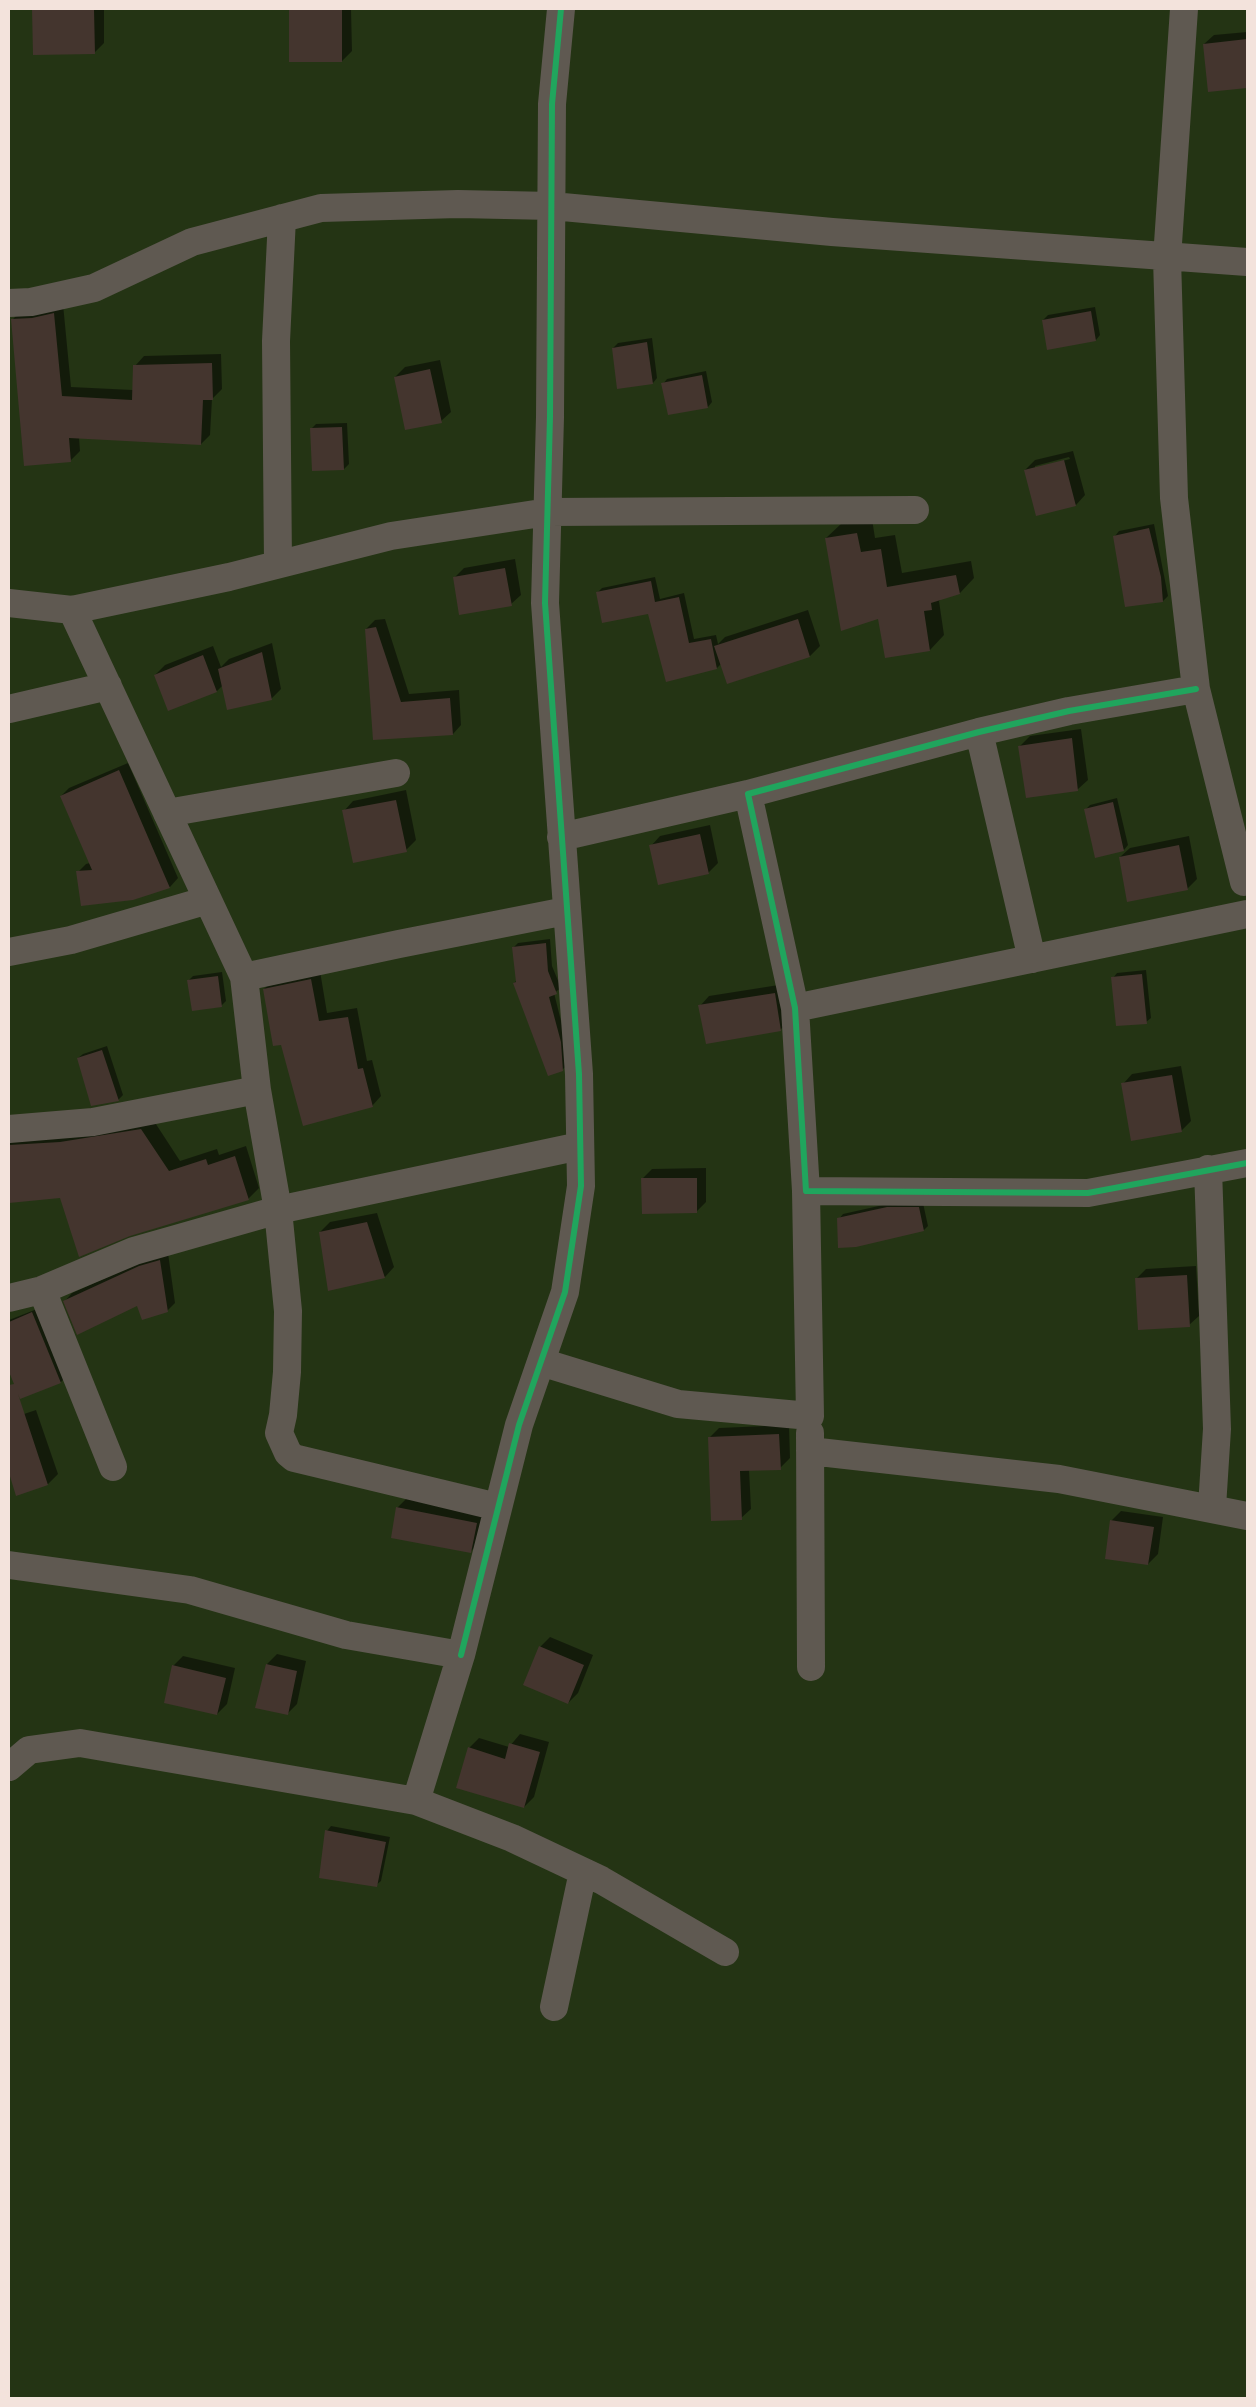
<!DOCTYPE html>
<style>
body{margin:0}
#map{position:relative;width:1256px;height:2407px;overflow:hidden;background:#281c17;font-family:Quicksand,sans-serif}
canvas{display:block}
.frame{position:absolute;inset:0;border:10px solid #f3e3dc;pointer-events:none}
</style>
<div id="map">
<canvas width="1256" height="2407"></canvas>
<div class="frame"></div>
</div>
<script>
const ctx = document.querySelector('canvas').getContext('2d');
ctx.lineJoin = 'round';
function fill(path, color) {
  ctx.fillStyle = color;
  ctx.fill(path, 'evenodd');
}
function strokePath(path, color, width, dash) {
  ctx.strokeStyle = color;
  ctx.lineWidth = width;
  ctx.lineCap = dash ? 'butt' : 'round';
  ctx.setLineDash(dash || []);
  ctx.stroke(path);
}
const green = new Path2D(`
 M 9,9 L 1247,9 L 1247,2398 L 9,2398 Z`);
const shadow = new Path2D(`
 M 33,9 L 104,9 L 104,43 L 94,53 L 34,54 Z
 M 291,9 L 351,9 L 352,51 L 342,61 Z
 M 1247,32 L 1247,87 L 1209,91 L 1204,44 L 1214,35 Z
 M 63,304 L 71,387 L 133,390 L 135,366 L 144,356 L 221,354 L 222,389 L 212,399 L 210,435 L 201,444 L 79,437 L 80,451 L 71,460 L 13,319 L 22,310 Z
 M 1095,307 L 1100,335 L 1096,340 L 1043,320 L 1048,315 Z
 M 652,338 L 657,378 L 653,383 L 613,348 L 618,343 Z
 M 440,360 L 451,412 L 441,421 L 395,377 L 405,367 Z
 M 706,371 L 712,402 L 708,407 L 669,414 L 663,384 L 667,379 Z
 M 347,423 L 349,464 L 344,469 L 311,429 L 316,424 Z
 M 1073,451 L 1085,495 L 1076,505 L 1025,470 L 1035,460 ZM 1069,457 L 1070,459 L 1035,468 L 1035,466 Z
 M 872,519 L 875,538 L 895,535 L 902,573 L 971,561 L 974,578 L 960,593 L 942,598 L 939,601 L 944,635 L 930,650 L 879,618 L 826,538 L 841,524 Z
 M 1154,524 L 1168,596 L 1163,601 L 1115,536 L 1119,531 Z
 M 515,559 L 521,595 L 511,604 L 454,578 L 464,568 Z
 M 655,577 L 660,599 L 684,593 L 694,639 L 716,635 L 718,644 L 725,637 L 808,610 L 820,646 L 810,656 L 728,683 L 721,664 L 717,668 L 649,612 L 598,592 L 602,588 Z
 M 385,619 L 409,694 L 459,690 L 461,725 L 453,734 L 374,739 L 366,629 L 375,620 Z
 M 272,643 L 281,689 L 271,699 L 223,685 L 217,691 L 155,675 L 165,665 L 213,646 L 221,667 L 229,659 Z
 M 1081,729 L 1088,780 L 1078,789 L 1027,797 L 1020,746 L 1030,736 Z
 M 128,763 L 178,878 L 170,887 L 132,899 L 78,872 L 86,864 L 90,863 L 61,796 L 69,788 Z
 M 406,790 L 416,840 L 406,850 L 344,811 L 353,801 Z
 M 1117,798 L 1128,845 L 1124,850 L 1085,810 L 1090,805 Z
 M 710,825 L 718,863 L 708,873 L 651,846 L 660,836 Z
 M 1189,836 L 1197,879 L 1187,889 L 1120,857 L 1130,848 Z
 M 550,939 L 552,966 L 561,988 L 554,993 L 565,1037 L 567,1065 L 562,1070 L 514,983 L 517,980 L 514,947 L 518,943 Z
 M 1146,970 L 1151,1018 L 1146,1022 L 1113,978 L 1117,973 Z
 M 320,971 L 327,1013 L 357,1008 L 367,1061 L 372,1060 L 381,1096 L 372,1106 L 282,1043 L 264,989 L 273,980 Z
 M 222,972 L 226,1001 L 222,1005 L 193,1010 L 189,980 L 193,976 Z
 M 785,984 L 790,1020 L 780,1030 L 700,1006 L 709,996 Z
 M 107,1046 L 123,1095 L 118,1100 L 78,1058 L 83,1054 Z
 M 1181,1066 L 1191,1121 L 1181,1131 L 1123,1084 L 1132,1074 Z
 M 152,1118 L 180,1161 L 217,1149 L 219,1155 L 246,1146 L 259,1188 L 248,1199 L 61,1197 L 9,1202 L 9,1135 Z
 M 706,1168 L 706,1202 L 696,1212 L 643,1178 L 652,1169 Z
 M 892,1203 L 923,1203 L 928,1226 L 924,1230 L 839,1219 L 843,1214 Z
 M 377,1213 L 394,1267 L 385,1277 L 320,1232 L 330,1222 Z
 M 168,1253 L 175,1303 L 167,1311 L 138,1304 L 65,1301 L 72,1293 L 148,1259 Z
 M 1196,1266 L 1199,1316 L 1189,1325 L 1136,1279 L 1146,1269 Z
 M 37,1309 L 65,1378 L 61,1382 L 23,1397 L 9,1359 L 9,1320 Z
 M 36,1410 L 58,1474 L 48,1484 L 17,1494 L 9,1469 L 9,1419 Z
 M 789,1425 L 790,1458 L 780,1468 L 749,1469 L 751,1509 L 741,1518 L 709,1438 L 719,1428 Z
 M 407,1498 L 486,1513 L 480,1542 L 470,1552 L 397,1508 Z
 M 1121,1511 L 1163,1517 L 1158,1554 L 1148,1564 L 1111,1521 Z
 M 550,1637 L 593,1655 L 578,1693 L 568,1703 L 540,1647 Z
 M 277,1654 L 306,1661 L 297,1704 L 287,1714 L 267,1664 Z
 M 183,1656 L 235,1668 L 227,1704 L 217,1714 L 173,1666 Z
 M 520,1734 L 549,1742 L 534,1797 L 524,1807 L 469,1748 L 479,1738 L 509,1747 Z
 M 331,1826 L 390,1837 L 381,1881 L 376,1885 L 327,1831 Z`);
const building = new Path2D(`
 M 32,9 L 94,9 L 95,54 L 33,55 Z
 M 289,9 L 342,10 L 342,62 L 289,62 Z
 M 1247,39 L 1247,88 L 1208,92 L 1203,44 Z
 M 1091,311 L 1096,341 L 1047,350 L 1042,320 Z
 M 54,313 L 62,396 L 132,400 L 133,365 L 212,363 L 213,400 L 203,400 L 201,445 L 69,438 L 71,462 L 24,466 L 11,319 L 32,318 Z
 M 647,342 L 653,384 L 617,389 L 612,348 Z
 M 430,369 L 442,423 L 405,430 L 394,377 Z
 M 702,375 L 708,408 L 668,415 L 661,383 Z
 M 342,427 L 344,470 L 312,471 L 310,428 Z
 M 1064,460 L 1076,506 L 1036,516 L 1024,470 Z
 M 1149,528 L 1161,577 L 1163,602 L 1125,607 L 1113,536 Z
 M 857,533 L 861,552 L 881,549 L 887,587 L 956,575 L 960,594 L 931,603 L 932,610 L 924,611 L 930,651 L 885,658 L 878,619 L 841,631 L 825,538 Z
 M 505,568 L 512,606 L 459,615 L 453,577 Z
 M 651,581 L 655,602 L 679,597 L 689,643 L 711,639 L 717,669 L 666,682 L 648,614 L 602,623 L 596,592 Z
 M 798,619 L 810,657 L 727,684 L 714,646 Z
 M 376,627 L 401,702 L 450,698 L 453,735 L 373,740 L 365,629 Z
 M 262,652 L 272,700 L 227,710 L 218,669 Z
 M 203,655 L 217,692 L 168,711 L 154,675 Z
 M 1072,738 L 1078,791 L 1026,798 L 1018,746 Z
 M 119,770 L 170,888 L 133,900 L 81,906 L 76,871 L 92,870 L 60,796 Z
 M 396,800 L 407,852 L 353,863 L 342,810 Z
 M 1113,802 L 1124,851 L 1095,858 L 1084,809 Z
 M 700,834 L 709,874 L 658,885 L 649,845 Z
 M 1179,845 L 1188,890 L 1127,902 L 1119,857 Z
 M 546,943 L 548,971 L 557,994 L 549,997 L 561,1042 L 563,1071 L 548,1076 L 513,983 L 516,982 L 512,947 Z
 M 1142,974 L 1147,1024 L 1116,1026 L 1111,977 Z
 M 218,976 L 222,1007 L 192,1011 L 187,980 Z
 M 311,979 L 319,1021 L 348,1017 L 358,1069 L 363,1068 L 373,1107 L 303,1126 L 281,1045 L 273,1046 L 263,989 Z
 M 775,993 L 781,1031 L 706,1044 L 698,1005 Z
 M 102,1050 L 119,1101 L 91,1106 L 77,1058 Z
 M 1172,1075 L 1182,1132 L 1131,1141 L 1121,1083 Z
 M 141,1129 L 169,1171 L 206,1159 L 208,1165 L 235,1156 L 249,1200 L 130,1236 L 79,1257 L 60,1198 L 9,1203 L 9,1145 L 60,1142 Z
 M 641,1178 L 697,1178 L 697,1213 L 642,1214 Z
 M 887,1207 L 919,1207 L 924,1231 L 856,1247 L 838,1248 L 837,1218 Z
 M 367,1222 L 385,1278 L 328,1291 L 319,1232 Z
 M 160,1260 L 168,1312 L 142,1320 L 137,1306 L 77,1335 L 63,1301 L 139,1266 Z
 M 1187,1275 L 1190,1327 L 1138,1330 L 1135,1278 Z
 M 32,1312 L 61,1383 L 20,1399 L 18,1394 L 48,1485 L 16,1496 L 9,1473 L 9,1385 L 14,1384 L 9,1372 L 9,1322 Z
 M 779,1434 L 781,1470 L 740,1471 L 742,1520 L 711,1521 L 708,1437 Z
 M 396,1507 L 477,1523 L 471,1553 L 391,1538 Z
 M 1110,1520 L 1154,1527 L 1148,1565 L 1105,1559 Z
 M 539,1646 L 584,1665 L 568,1704 L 523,1685 Z
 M 266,1664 L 297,1671 L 288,1715 L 255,1708 Z
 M 172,1665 L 226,1678 L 217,1715 L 164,1703 Z
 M 509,1743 L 540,1752 L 524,1808 L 456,1788 L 468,1747 L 505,1759 Z
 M 325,1830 L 386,1842 L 377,1887 L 319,1878 Z`);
const street = new Path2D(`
 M 1184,9 L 1167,258 L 1174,498 L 1196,689 L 1244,882 L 1247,881
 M 9,303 L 31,302 L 94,288 L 192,242 L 321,208 L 458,204 L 552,206 L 832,232 L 1247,262
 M 278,564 L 276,341 L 282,218
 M 9,603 L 72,610 L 229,577 L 391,536 L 548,512 L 915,510
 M 72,610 L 244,977 L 399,944 L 566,911
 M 1196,689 L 1069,711 L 979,732 L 748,794 L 795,1008 L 806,1191 L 1088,1193 L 1247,1163
 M 9,709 L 108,686
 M 979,732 L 1032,959
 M 167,813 L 396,773
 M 561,837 L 748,794
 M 9,952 L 71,940 L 208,900
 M 244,977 L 257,1090 L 278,1210 L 580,1146
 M 795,1008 L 1247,914
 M 9,1129 L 93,1122 L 257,1090
 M 1208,1169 L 1217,1429 L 1212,1507
 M 42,1290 L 113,1467
 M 9,1298 L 42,1290 L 134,1251 L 278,1210 L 288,1311 L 287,1372 L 283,1415 L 279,1433 L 288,1453 L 294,1458 L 498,1507
 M 541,1362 L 678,1404 L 810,1416 L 806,1191
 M 810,1433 L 811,1667
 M 810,1451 L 1059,1479 L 1247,1516
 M 9,1565 L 190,1590 L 346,1635 L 461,1655 L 416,1801
 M 461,1655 L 519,1425 L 565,1292 L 581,1186 L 579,1074 L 545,603 L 550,417 L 552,104 L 561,9
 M 9,1767 L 29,1750 L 80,1743 L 416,1801 L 512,1838 L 601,1880 L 725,1952
 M 554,2007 L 583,1872`);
const cycleway = new Path2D(`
 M 1196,689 L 1069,711 L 979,732 L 748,794 L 795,1008 L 806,1191 L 1088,1193 L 1247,1163
 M 461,1655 L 519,1425 L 565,1292 L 581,1186 L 579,1074 L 545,603 L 550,417 L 552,104 L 561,9`);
fill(green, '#243414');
fill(shadow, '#0007');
fill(building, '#44352e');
strokePath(street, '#5f5951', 28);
strokePath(cycleway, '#20a55d', 6);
</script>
